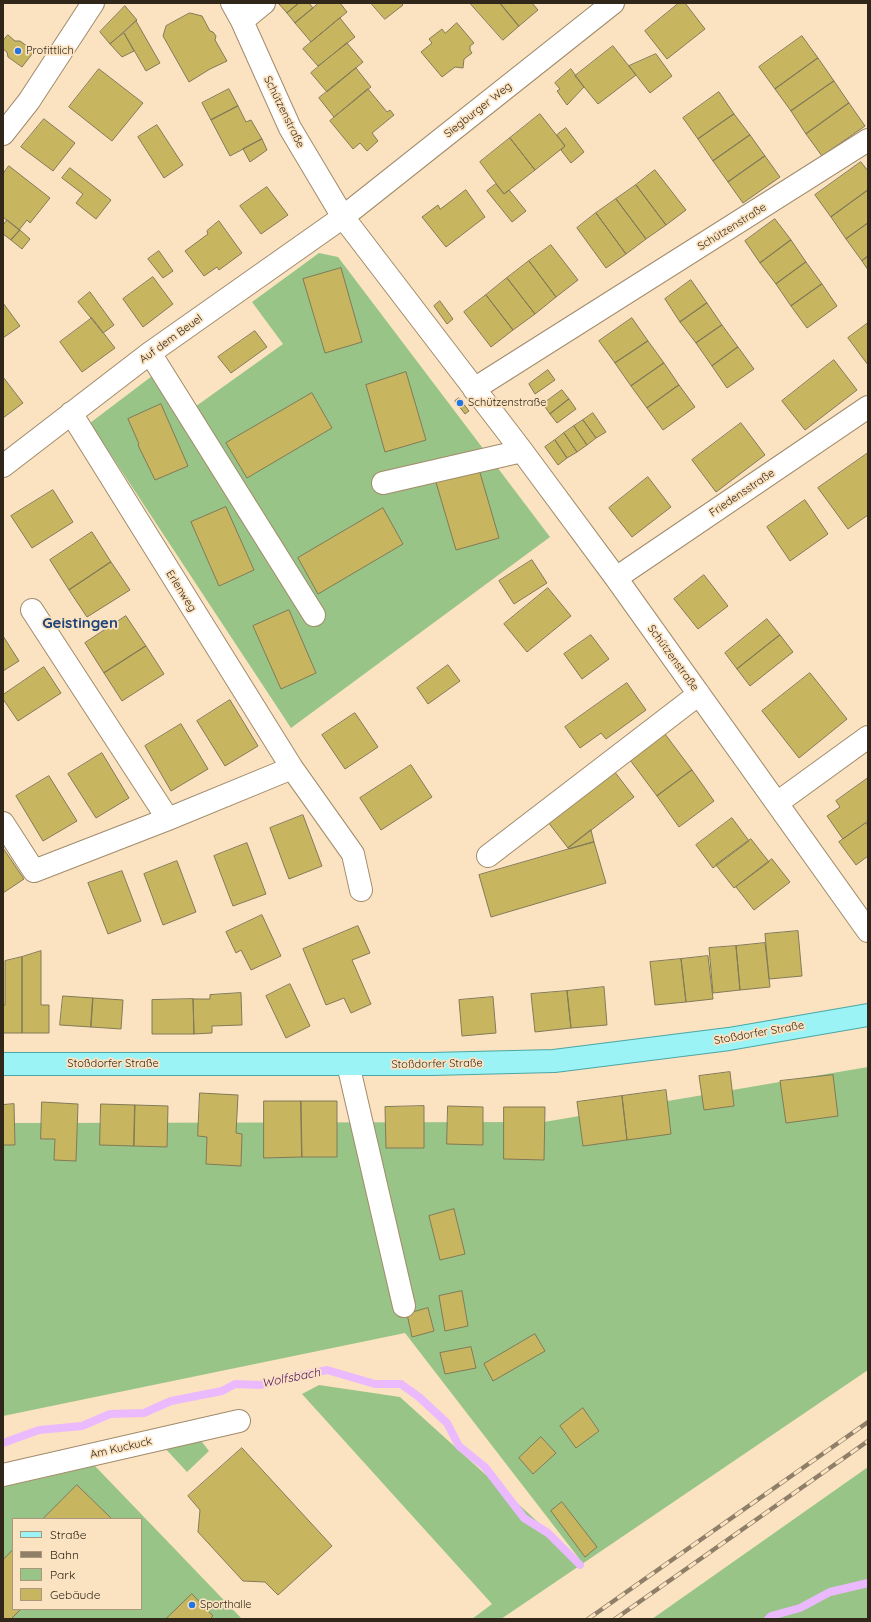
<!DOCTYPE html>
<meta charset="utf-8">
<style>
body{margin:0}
#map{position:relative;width:871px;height:1622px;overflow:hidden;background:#fbe3c1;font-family:Quicksand,sans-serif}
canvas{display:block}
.frame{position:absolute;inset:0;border:4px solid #30271a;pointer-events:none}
.legend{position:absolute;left:12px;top:1518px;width:130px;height:92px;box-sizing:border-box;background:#fbe3c1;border:1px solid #aa987e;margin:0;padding:5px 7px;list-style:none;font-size:12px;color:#30271a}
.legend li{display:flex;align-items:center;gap:8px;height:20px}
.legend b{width:20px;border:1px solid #aa987e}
</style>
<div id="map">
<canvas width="871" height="1622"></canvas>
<div class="frame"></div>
<ul class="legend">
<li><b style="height:5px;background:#9cf3f5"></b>Straße</li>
<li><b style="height:5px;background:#8f7f68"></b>Bahn</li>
<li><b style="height:11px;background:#98c487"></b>Park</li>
<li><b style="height:11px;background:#c8b560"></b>Gebäude</li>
</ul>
</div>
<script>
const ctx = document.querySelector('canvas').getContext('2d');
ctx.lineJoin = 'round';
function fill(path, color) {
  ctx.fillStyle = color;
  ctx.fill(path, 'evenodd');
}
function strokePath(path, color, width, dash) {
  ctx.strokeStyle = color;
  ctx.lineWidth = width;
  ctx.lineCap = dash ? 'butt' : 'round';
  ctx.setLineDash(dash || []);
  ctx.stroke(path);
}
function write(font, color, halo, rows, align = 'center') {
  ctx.font = font + ' Quicksand,sans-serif';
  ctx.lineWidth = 3.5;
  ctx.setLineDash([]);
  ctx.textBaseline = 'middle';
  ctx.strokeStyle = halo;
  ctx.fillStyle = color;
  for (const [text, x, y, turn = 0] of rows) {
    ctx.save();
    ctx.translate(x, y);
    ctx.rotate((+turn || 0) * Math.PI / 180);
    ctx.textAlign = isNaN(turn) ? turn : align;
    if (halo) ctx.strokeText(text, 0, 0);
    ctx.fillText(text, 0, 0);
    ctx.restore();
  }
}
const green = new Path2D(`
 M 319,253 L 338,257 L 550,537 L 291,728 L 90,423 L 164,367 L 192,409 L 283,344 L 252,302 Z
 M 868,1067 L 868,1370 L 501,1619 L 472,1619 L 492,1604 L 302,1394 L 319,1385 L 400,1397 L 581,1561 L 405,1333 L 3,1416 L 3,1123 L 544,1122 Z
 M 199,1438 L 209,1451 L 187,1472 L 163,1446 Z
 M 95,1466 L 242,1619 L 3,1619 L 3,1487 ZM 13,1519 L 141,1519 L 141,1609 L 13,1609 Z
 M 868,1467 L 868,1619 L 652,1619 Z`);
const stream = new Path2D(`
 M 3,1443 L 39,1430 L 82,1426 L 110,1414 L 144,1413 L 171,1401 L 222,1391 L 235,1384 L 260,1385 L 327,1370 L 375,1384 L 401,1384 L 419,1397 L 447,1423 L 459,1446 L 485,1467 L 524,1518 L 548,1533 L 580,1565
 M 768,1619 L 771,1616 L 800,1608 L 830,1592 L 868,1583`);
const building = new Path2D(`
 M 280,3 L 299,3 L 287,13 L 279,4 Z
 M 299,3 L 309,3 L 313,8 L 295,23 L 287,13 Z
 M 319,3 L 340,3 L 347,12 L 311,42 L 295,23 Z
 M 371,3 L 401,3 L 403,5 L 385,19 Z
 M 470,3 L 500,3 L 519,26 L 503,40 Z
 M 500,3 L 532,3 L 538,10 L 519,26 Z
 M 679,3 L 685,3 L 705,29 L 667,59 L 645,31 Z
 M 125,6 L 137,20 L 110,44 L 100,32 Z
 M 190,13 L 202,16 L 210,31 L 213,32 L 216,36 L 215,40 L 227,61 L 210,69 L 189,82 L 163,36 L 166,26 Z
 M 340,18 L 355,37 L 318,66 L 303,49 Z
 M 136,21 L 160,63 L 146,71 L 124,33 Z
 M 457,23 L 474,43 L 470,46 L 470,50 L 472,53 L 464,59 L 463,68 L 455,67 L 442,77 L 421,52 L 432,43 L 429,39 L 442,29 L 445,33 Z
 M 124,33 L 134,51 L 122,57 L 110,44 Z
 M 8,35 L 15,41 L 20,41 L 31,49 L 32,54 L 22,67 L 8,57 L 7,52 L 3,49 L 3,41 Z
 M 802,36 L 818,58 L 775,89 L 759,67 Z
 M 347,43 L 363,62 L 327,92 L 311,73 Z
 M 613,46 L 636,75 L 598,104 L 575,76 Z
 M 656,54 L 672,76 L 650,93 L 629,66 Z
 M 818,58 L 834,81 L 791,111 L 775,89 Z
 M 356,68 L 371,87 L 334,117 L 319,98 Z
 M 99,69 L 143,103 L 112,141 L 69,107 Z
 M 571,69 L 584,87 L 567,105 L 557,91 L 560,89 L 555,83 Z
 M 834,81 L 849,103 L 806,134 L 791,111 Z
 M 229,89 L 238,106 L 211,120 L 202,103 Z
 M 368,89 L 387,112 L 390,110 L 394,115 L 372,133 L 378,141 L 367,151 L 360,143 L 353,149 L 330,121 Z
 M 719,92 L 734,114 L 698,139 L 683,118 Z
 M 849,103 L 865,126 L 822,156 L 806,134 Z
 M 238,106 L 246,122 L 251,120 L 262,139 L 230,156 L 211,120 Z
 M 540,114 L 565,146 L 535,170 L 510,138 Z
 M 734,114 L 750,135 L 713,161 L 698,139 Z
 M 44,119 L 75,143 L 53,171 L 21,147 Z
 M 157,125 L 183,165 L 164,178 L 138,137 Z
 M 566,128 L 584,152 L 571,163 L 561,150 L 565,146 L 557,135 Z
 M 750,135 L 765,156 L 728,182 L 713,161 Z
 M 510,138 L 535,170 L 504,194 L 480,162 Z
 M 262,139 L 267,150 L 250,162 L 243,149 Z
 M 765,156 L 780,177 L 743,203 L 728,182 Z
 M 861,162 L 868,171 L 868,190 L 831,217 L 815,195 Z
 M 9,166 L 50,198 L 30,223 L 27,220 L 19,230 L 3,217 L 3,174 Z
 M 70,168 L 111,200 L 96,219 L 76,203 L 83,194 L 62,178 Z
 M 655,170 L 686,210 L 666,225 L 636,185 Z
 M 496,184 L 504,194 L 509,190 L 526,211 L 512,222 L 487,191 Z
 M 636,185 L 666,225 L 646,239 L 616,199 Z
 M 267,187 L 288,215 L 261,234 L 240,206 Z
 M 466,190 L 485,217 L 446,247 L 422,217 L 438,205 L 440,209 Z
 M 868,190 L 868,223 L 846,239 L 831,217 Z
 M 616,199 L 646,239 L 626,254 L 596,213 Z
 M 596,213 L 626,254 L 606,268 L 577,228 Z
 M 775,219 L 791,240 L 760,263 L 745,241 Z
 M 7,220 L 20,230 L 11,240 L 3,234 L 3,226 Z
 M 219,221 L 242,253 L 219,270 L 217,267 L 204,276 L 185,251 L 208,234 L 207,231 Z
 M 868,223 L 868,256 L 862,261 L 846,239 Z
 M 20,230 L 30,239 L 22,249 L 11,240 Z
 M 791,240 L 806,262 L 776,284 L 760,263 Z
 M 551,245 L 578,280 L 556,297 L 529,261 Z
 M 159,251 L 173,271 L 163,278 L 148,259 Z
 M 868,256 L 868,270 L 862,261 Z
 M 529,261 L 556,297 L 535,314 L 507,278 Z
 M 806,262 L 822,284 L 791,306 L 776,284 Z
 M 341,268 L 362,342 L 325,353 L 303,279 Z
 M 153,277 L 173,304 L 143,327 L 123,299 Z
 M 507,278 L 535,314 L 513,330 L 486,295 Z
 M 691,280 L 707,303 L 680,322 L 665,299 Z
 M 822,284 L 837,306 L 807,328 L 791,306 Z
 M 90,292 L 114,325 L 103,333 L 78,302 Z
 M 486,295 L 513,330 L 491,347 L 464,312 Z
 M 440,301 L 453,319 L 447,324 L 434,306 Z
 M 3,303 L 20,326 L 3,338 Z
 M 707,303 L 722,325 L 696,343 L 680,322 Z
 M 92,318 L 115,348 L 82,372 L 60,342 Z
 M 632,318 L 648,341 L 615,363 L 599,341 Z
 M 868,323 L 868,365 L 848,338 Z
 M 722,325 L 738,347 L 712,366 L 696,343 Z
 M 255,331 L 267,347 L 231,373 L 218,357 Z
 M 648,341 L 664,363 L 631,386 L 615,363 Z
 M 738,347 L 754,369 L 727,388 L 712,366 Z
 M 834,360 L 857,390 L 805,430 L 782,401 Z
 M 664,363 L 679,385 L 647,408 L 631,386 Z
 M 548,370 L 555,380 L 535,394 L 529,384 Z
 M 406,372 L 426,440 L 385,452 L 366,385 Z
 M 3,377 L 23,403 L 3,418 Z
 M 679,385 L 695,407 L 663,430 L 647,408 Z
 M 562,390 L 569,399 L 550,414 L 543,404 Z
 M 312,393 L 332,428 L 247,478 L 226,443 Z
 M 459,398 L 469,411 L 465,414 L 455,401 Z
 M 569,399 L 576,409 L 557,423 L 550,414 Z
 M 161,404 L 188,466 L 155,480 L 138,445 L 139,444 L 128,419 Z
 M 593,413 L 606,432 L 596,438 L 583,420 Z
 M 583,420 L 596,438 L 587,445 L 574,426 Z
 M 741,423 L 765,455 L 716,492 L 692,460 Z
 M 574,426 L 587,445 L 577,452 L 564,433 Z
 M 564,433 L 577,452 L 567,458 L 555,440 Z
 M 555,440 L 567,458 L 558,465 L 545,447 Z
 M 868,453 L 868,515 L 848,529 L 818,488 Z
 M 478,466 L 499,538 L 456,550 L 435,479 Z
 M 648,477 L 671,507 L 632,537 L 609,508 Z
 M 53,490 L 73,522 L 32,548 L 11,516 Z
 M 805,500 L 828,534 L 790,561 L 767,527 Z
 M 226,507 L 254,570 L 219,586 L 191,522 Z
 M 383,508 L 403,544 L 318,594 L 298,558 Z
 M 92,532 L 111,562 L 69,590 L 50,560 Z
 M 532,560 L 547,583 L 514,604 L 499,581 Z
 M 111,562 L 130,590 L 87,617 L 69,590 Z
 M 704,575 L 728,606 L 698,629 L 674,599 Z
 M 548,588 L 571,616 L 527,652 L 504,624 Z
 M 289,610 L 316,673 L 281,689 L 253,626 Z
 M 126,616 L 146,646 L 104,673 L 85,643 Z
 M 767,619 L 780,635 L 737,669 L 725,653 Z
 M 591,635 L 609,659 L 582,679 L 564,654 Z
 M 780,635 L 793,652 L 750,686 L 737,669 Z
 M 3,636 L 19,661 L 3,671 Z
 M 146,646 L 164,674 L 122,701 L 104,673 Z
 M 448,665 L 460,681 L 428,704 L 417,688 Z
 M 44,667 L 61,693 L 18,721 L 3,699 L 3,695 Z
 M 810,673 L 847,719 L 799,758 L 762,711 Z
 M 627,683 L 646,710 L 606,739 L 601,733 L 580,748 L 565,727 Z
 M 230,700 L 258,746 L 225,766 L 197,721 Z
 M 355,713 L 378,747 L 345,769 L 322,735 Z
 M 181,724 L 208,769 L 171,791 L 145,746 Z
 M 665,734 L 692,770 L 657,796 L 630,760 Z
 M 102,753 L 129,798 L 96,818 L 68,774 Z
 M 411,765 L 432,797 L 381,830 L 360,798 Z
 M 692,770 L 714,801 L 679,827 L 657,796 Z
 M 614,771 L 634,797 L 568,848 L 548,822 Z
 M 49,776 L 77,821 L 43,841 L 16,796 Z
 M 868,778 L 868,821 L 843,839 L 827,816 L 840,807 L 836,801 Z
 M 303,815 L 322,866 L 289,879 L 270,828 Z
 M 732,818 L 749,841 L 713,868 L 696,845 Z
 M 866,823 L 868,826 L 868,856 L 856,865 L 839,842 Z
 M 591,830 L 594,842 L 569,849 L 568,848 Z
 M 751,839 L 769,862 L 734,888 L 716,865 Z
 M 594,842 L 606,883 L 491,917 L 479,875 Z
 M 247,843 L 266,894 L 233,906 L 214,856 Z
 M 3,848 L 24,879 L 3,893 Z
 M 772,859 L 790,882 L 754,910 L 736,887 Z
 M 177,861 L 196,912 L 163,925 L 144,874 Z
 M 122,871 L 141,921 L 108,934 L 88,883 Z
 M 262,915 L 281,956 L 251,970 L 241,950 L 236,953 L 226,932 Z
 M 358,926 L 370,953 L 352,960 L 371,1004 L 351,1013 L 344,998 L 326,1005 L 303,949 Z
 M 798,931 L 802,976 L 769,979 L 765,934 Z
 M 765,943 L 770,987 L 740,990 L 736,946 Z
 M 736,946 L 740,990 L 713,993 L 709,948 Z
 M 41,951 L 41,1005 L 49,1005 L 49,1033 L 22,1033 L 22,957 Z
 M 708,956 L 713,999 L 686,1002 L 681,959 Z
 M 22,957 L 22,1033 L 3,1033 L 3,1005 L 5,1005 L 5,961 Z
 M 681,959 L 686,1002 L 655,1005 L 650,962 Z
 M 290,984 L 310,1026 L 286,1038 L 266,996 Z
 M 604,987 L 607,1025 L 571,1028 L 567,991 Z
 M 567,991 L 571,1028 L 535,1032 L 531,994 Z
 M 241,993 L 242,1025 L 212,1026 L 212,1033 L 194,1034 L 193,999 L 210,999 L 210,995 Z
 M 63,996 L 93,998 L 91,1027 L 60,1025 Z
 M 493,997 L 496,1033 L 462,1036 L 459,1000 Z
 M 93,998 L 123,1000 L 121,1029 L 91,1027 Z
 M 193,999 L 194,1034 L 152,1034 L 152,1000 Z
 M 730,1072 L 734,1106 L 704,1110 L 699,1076 Z
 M 833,1075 L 838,1116 L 786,1123 L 780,1081 Z
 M 666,1090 L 671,1134 L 627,1140 L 622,1096 Z
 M 200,1093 L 238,1095 L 236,1133 L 242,1134 L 241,1166 L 206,1164 L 207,1137 L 198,1136 Z
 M 622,1096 L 627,1140 L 583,1146 L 577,1102 Z
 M 264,1101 L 301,1101 L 302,1157 L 264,1158 Z
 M 301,1101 L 337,1101 L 337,1157 L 302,1157 Z
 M 42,1102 L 78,1104 L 76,1161 L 54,1160 L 55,1139 L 41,1139 Z
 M 14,1104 L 15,1145 L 3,1145 L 3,1105 Z
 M 101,1104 L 135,1105 L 134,1146 L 100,1145 Z
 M 135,1105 L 168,1106 L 167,1147 L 134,1146 Z
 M 424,1106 L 424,1148 L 386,1148 L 385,1107 Z
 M 448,1106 L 483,1107 L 483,1145 L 447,1144 Z
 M 504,1107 L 545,1107 L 544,1160 L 504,1159 Z
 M 454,1209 L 465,1254 L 440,1260 L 429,1216 Z
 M 462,1291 L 468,1326 L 445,1331 L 439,1296 Z
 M 428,1308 L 434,1331 L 412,1337 L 407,1314 Z
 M 535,1334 L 545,1351 L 493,1381 L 484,1364 Z
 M 471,1347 L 476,1368 L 445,1374 L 440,1353 Z
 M 583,1408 L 599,1431 L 576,1448 L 560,1426 Z
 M 541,1437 L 556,1453 L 533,1474 L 519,1458 Z
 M 242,1448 L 332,1546 L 278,1595 L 265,1582 L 243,1581 L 198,1532 L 200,1510 L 188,1496 Z
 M 77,1485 L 112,1519 L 43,1519 Z
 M 562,1502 L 597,1547 L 585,1557 L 551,1511 Z
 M 13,1550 L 13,1609 L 21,1609 L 11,1619 L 3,1619 L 3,1560 Z
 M 192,1594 L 213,1616 L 210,1619 L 166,1619 Z`);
const minor = new Path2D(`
 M 232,3 L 242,21 L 290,128 L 343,217 L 522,451 L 616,578 L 868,931
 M 242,21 L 264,3
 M 3,134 L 29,101 L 93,3
 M 150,353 L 314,615
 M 474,389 L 868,140
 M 71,413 L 292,768 L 353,854 L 361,890
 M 3,466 L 150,353 L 343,217 L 613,3
 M 383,483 L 522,451
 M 616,578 L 868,407
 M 32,610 L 168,819
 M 777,803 L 868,737
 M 3,823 L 34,871 L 168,819 L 292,768
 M 488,856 L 699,694
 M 348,1064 L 404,1306
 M 3,1475 L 239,1421`);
const major = new Path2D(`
 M 3,1064 L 432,1064 L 554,1061 L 729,1039 L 868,1015`);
const rail = new Path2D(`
 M 588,1619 L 868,1422
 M 615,1619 L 868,1441`);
const markers = [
 [18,51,4,"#2376e1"],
 [460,403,4,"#2376e1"],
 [192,1605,4,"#2376e1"]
];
const poiNames = [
 ["Profittlich",26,51],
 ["Schützenstraße",468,403],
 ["Sporthalle",200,1605]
];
const streetNames = [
 ["Siegburger Weg",478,110,-38],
 ["Schützenstraße",284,112,64],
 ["Schützenstraße",732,227,-32],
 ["Auf dem Beuel",171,339,-36],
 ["Friedensstraße",742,493,-34],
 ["Erlenweg",181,591,58],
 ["Schützenstraße",673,658,54],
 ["Stoßdorfer Straße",759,1033,-10],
 ["Stoßdorfer Straße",113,1064],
 ["Stoßdorfer Straße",437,1064,-1],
 ["Am Kuckuck",121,1448,-13]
];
const waterNames = [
 ["Wolfsbach",291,1378,-11]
];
const districtNames = [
 ["Geistingen",80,623]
];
fill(green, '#98c487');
strokePath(stream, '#ebb9fd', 8);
fill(building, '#c8b560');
strokePath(building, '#827a57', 1);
strokePath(minor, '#a18b6b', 24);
strokePath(major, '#4ba6a4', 24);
strokePath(minor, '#fff', 22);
strokePath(major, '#9cf3f5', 22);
strokePath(rail, '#8f7f68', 4.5);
strokePath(rail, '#fbe3c1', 3, [9]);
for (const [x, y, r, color] of markers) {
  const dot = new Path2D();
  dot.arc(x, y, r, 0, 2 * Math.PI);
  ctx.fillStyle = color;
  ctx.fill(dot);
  strokePath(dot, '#fbe3c1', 1.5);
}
write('11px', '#30271a', '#fbe3c1', poiNames, 'left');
write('11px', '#30271a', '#fbe3c1', streetNames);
write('italic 12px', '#4d0e60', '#fbe3c1', waterNames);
write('bold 15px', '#1e4479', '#fbe3c1', districtNames);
</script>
